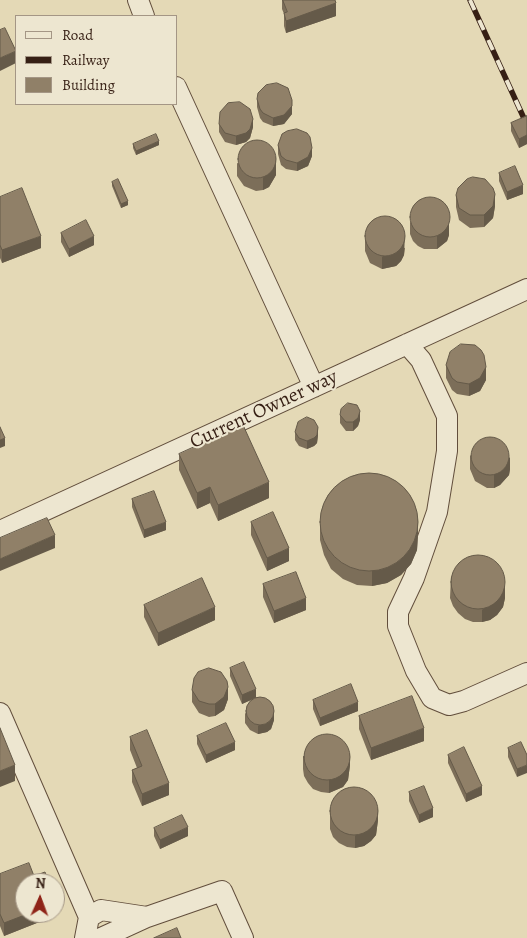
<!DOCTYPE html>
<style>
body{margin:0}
#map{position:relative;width:527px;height:938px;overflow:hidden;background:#e4d9b6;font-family:Alegreya,serif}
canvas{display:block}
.legend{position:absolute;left:15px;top:15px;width:162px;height:90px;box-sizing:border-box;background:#ede6d0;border:1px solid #a49685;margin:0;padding:6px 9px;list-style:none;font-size:15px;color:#361f14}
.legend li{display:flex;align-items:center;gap:10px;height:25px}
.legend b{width:25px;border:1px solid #a49685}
.north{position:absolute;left:15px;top:873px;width:50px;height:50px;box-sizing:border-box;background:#ede6d0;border:1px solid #a49685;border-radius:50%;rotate:2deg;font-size:14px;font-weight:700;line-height:20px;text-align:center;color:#361f14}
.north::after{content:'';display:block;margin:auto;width:18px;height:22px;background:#8f2418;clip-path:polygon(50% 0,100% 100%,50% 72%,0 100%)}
</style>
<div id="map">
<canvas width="527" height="938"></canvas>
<ul class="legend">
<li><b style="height:6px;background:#ede6d0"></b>Road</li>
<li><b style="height:6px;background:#361f14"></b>Railway</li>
<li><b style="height:14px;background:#908068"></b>Building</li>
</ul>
<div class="north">N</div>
</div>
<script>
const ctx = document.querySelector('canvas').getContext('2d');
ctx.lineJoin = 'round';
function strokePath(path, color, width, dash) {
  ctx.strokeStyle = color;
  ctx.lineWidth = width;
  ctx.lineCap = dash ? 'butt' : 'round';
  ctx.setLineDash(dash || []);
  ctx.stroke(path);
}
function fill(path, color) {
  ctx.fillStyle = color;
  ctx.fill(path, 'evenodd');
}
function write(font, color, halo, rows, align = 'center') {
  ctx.font = font + ' Alegreya,serif';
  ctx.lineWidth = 4;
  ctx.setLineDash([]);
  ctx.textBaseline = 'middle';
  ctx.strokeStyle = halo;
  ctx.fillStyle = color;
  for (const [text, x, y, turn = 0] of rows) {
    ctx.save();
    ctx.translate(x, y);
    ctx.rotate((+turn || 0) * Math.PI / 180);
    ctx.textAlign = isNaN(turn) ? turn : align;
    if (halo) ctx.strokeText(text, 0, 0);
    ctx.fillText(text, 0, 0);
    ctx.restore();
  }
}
const minor = new Path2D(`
 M 138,0 L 144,16
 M 176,87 L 314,387
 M 407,344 L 421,360 L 447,416 L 447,451 L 437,512 L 414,578 L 398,612 L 398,626 L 416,671 L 432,698 L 449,705 L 464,701 L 527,673
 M 0,531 L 527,289
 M 0,713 L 89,917 L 85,938
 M 89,917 L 101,910 L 147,917 L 101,938
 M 147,917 L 222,891 L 243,938`);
const rail = new Path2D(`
 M 470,0 L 527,125`);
const wall = new Path2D(`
 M 282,0 L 335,0 L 336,16 L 286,33 L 284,26 L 284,14 L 282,9 Z
 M 257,99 L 292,108 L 292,114 L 284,124 L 273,126 L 263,122 L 260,118 L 257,107 Z
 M 527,116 L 527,144 L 519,148 L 511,131 L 511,123 Z
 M 219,124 L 253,127 L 250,138 L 246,142 L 236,145 L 225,142 L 219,132 Z
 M 133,144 L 159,145 L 136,155 L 133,148 Z
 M 278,145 L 312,156 L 308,166 L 297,171 L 286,169 L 281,165 L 278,154 Z
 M 237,163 L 276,175 L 269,187 L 263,190 L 256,191 L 244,186 L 237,176 Z
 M 499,173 L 523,194 L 507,200 L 499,181 Z
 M 112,182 L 128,205 L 121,208 L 112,186 Z
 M 456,195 L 495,206 L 493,218 L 484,227 L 470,228 L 459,220 L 456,207 Z
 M 0,197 L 41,248 L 2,263 L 0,258 Z
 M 410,222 L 449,235 L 447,241 L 437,249 L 424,249 L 418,246 L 413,241 L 410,234 Z
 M 61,233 L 94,245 L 69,257 L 61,242 Z
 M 365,239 L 405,248 L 404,255 L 401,261 L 396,266 L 382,269 L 370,263 L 365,251 Z
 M 446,365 L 486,380 L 480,391 L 469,396 L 457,394 L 452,390 L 446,378 Z
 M 340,415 L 360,420 L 358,426 L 353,431 L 346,431 L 340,423 Z
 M 295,432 L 318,435 L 317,443 L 314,446 L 307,449 L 299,446 L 295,440 Z
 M 179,454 L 269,498 L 218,521 L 210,503 L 197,509 L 179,470 Z
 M 470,456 L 510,469 L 509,475 L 500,485 L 494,488 L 487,488 L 475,481 L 470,469 Z
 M 132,499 L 166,530 L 144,538 L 132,507 Z
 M 251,522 L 289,561 L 267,571 L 251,535 Z
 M 320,524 L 418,534 L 417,550 L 411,564 L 401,575 L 387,583 L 372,586 L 357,585 L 343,579 L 331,569 L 324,555 L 320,540 Z
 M 451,577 L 505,598 L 503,607 L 497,615 L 490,620 L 482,622 L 473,622 L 465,619 L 458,613 L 453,606 L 450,598 Z
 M 263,584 L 306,610 L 274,623 L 263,597 Z
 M 144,605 L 215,620 L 158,646 L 144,617 Z
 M 230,668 L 256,697 L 274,720 L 271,729 L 267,732 L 258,734 L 250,730 L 245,723 L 245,714 L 252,699 L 242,704 L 230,676 Z
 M 192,690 L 228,699 L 224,710 L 215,716 L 209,717 L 199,713 L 192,702 Z
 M 313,700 L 358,711 L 320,726 L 313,709 Z
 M 359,716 L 424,741 L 371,760 L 359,729 Z
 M 197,736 L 235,750 L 206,763 L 197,744 Z
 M 130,737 L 169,795 L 142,806 L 132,782 L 132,770 L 137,768 L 130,750 Z
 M 508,748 L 527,755 L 517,777 L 508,757 Z
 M 448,755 L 482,795 L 466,802 L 448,763 Z
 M 303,756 L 350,765 L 348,780 L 343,787 L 329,793 L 321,792 L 313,789 L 308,783 L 304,776 L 303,769 Z
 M 409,792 L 433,817 L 419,823 L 409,801 Z
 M 330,808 L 378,820 L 376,835 L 371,841 L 364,846 L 355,848 L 347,847 L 339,843 L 333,837 L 330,829 Z
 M 154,828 L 188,836 L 160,849 L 154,836 Z
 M 0,874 L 34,876 L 57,915 L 4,936 L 0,926 Z`);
const shadedWall = new Path2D(`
 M 336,3 L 336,16 L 286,33 L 286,21 Z
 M 16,51 L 16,63 L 0,71 L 0,58 Z
 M 292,100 L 292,114 L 284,124 L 273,126 L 273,118 Z
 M 253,119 L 253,127 L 250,138 L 246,142 L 236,145 L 236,136 Z
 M 527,135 L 527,144 L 519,148 L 519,139 Z
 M 159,141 L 159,145 L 136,155 L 136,151 Z
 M 312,148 L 312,156 L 308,166 L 297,171 L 297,163 Z
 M 276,156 L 276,175 L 269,187 L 263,190 L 263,178 Z
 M 523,185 L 523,194 L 507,200 L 507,192 Z
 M 495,194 L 495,206 L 493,218 L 484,227 L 484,215 Z
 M 128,201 L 128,205 L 121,208 L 121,204 Z
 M 449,223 L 449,235 L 447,241 L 437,249 L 437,236 Z
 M 405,235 L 404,255 L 401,261 L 396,266 L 382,269 L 382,257 Z
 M 41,236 L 41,248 L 2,263 L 2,250 Z
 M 94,236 L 94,245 L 69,257 L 69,249 Z
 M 486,367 L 486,380 L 480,391 L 469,396 L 469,384 Z
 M 360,411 L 360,420 L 358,426 L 353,431 L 353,422 Z
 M 318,427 L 318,435 L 317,443 L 314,446 L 307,449 L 307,441 Z
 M 5,438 L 5,446 L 0,448 L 0,440 Z
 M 510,457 L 510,469 L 509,475 L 500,485 L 494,488 L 494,475 Z
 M 269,482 L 269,498 L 218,521 L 218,505 Z
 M 210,487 L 210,503 L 197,509 L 197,493 Z
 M 418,518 L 418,534 L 417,550 L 411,564 L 401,575 L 387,583 L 372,586 L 372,570 Z
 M 166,522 L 166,530 L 144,538 L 144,530 Z
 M 55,535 L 55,548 L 0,571 L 0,559 Z
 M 289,548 L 289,561 L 267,571 L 267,558 Z
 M 505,586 L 505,598 L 503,607 L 497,615 L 490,620 L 482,622 L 482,610 Z
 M 306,598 L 306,610 L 274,623 L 274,611 Z
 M 215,607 L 215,620 L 158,646 L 158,633 Z
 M 228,687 L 228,699 L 224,710 L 215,716 L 215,704 Z
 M 256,689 L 256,698 L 242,704 L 242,695 Z
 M 358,702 L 358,711 L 320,726 L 320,718 Z
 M 274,711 L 274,720 L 271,729 L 267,732 L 258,734 L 258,726 Z
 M 424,728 L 424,741 L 371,760 L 371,748 Z
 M 235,742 L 235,750 L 206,763 L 206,755 Z
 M 350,753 L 350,765 L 348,780 L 343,787 L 329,793 L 329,780 Z
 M 15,765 L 15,781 L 0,787 L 0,771 Z
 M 527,765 L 527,773 L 517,777 L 517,769 Z
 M 169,783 L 169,795 L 142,806 L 142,794 Z
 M 482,786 L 482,795 L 466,802 L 466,794 Z
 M 378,808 L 378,820 L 376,835 L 371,841 L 364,846 L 355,848 L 355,836 Z
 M 433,808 L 433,817 L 419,823 L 419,815 Z
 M 188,827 L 188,836 L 160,849 L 160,840 Z
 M 55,903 L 57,903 L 57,915 L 4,936 L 4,923 L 30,913 L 55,913 Z`);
const building = new Path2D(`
 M 283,0 L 335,0 L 336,3 L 286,21 L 284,13 L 287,12 Z
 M 5,28 L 16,51 L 0,58 L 0,30 Z
 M 277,83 L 288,88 L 292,100 L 292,106 L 284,115 L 273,118 L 263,113 L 260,109 L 257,99 L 258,93 L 266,85 Z
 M 240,102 L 250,109 L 253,119 L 250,129 L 246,133 L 236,136 L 225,133 L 219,124 L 220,112 L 228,103 Z
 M 527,116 L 527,135 L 519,139 L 511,123 Z
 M 297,129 L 307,133 L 310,137 L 312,148 L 308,157 L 297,163 L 286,160 L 281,156 L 278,145 L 282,134 L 287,131 Z
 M 156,134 L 159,141 L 136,151 L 133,144 Z
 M238 159a19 19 0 1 1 38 0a19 19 0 1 1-38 0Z
 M 515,166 L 523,185 L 507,192 L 499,173 Z
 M 473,177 L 485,179 L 493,188 L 495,194 L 493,206 L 484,215 L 470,215 L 459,208 L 456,195 L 458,188 L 467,179 Z
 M 118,179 L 128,201 L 121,204 L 112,182 Z
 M 22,188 L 41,236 L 2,250 L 0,245 L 0,197 Z
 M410 217a20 20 0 1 1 40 0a20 20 0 1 1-40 0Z
 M365 236a20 20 0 1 1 40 0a20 20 0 1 1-40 0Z
 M 86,220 L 94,236 L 69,249 L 61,233 Z
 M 461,344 L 475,345 L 481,350 L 484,355 L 486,367 L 480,378 L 469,384 L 457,382 L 452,378 L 446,365 L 450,352 Z
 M 348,403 L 357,405 L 360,411 L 358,418 L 353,422 L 346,422 L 340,415 L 341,409 Z
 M 307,417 L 314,420 L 318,427 L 317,435 L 314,438 L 307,441 L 299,438 L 295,432 L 298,422 Z
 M 243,425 L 269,482 L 218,505 L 210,487 L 197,493 L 179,454 Z
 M 0,427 L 5,438 L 0,440 Z
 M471 456a19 19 0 1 1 38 0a19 19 0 1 1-38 0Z
 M320 522a49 49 0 1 1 98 0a49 49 0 1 1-98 0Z
 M 154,491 L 166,522 L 144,530 L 132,499 Z
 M 273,512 L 289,548 L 267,558 L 251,522 Z
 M 47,518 L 55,535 L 0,559 L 0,538 Z
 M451 582a27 27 0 1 1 54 0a27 27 0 1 1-54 0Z
 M 296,572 L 306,598 L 274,611 L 263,584 Z
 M 202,578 L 215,607 L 158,633 L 144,605 Z
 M 244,662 L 256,689 L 242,695 L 230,668 Z
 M 209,668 L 221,672 L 227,681 L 228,687 L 224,697 L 215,704 L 209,704 L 199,701 L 192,690 L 194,678 L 198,672 Z
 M 351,684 L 358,702 L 320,718 L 313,700 Z
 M 412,696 L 424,728 L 371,748 L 359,716 Z
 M246 711a14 14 0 1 1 28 0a14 14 0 1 1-28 0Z
 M 226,723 L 235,742 L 206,755 L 197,736 Z
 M 0,728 L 15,765 L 0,771 Z
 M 147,730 L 169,783 L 142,794 L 132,770 L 142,766 L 130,737 Z
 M304 757a23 23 0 1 1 46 0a23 23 0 1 1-46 0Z
 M 521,742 L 527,755 L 527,765 L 517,769 L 508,748 Z
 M 464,747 L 482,786 L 466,794 L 448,755 Z
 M 424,786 L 433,808 L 419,815 L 409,792 Z
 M330 811a24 24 0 1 1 48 0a24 24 0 1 1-48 0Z
 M 182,815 L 188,827 L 160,840 L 154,828 Z
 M 29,863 L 34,876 L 45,872 L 49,883 L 25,883 L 25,913 L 30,913 L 4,923 L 0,914 L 0,874 Z
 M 177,928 L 181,938 L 154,938 Z`);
const streetNames = [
 ["Current Owner way",264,410,-25]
];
strokePath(minor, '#624e3c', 22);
strokePath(minor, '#ede6d0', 20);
strokePath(rail, '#361f14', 5.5);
strokePath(rail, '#ede6d0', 4, [11]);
fill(wall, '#7c6e59');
fill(shadedWall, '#655a49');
fill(building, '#908068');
strokePath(building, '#655a49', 1);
write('20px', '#361f14', '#ede6d0', streetNames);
</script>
